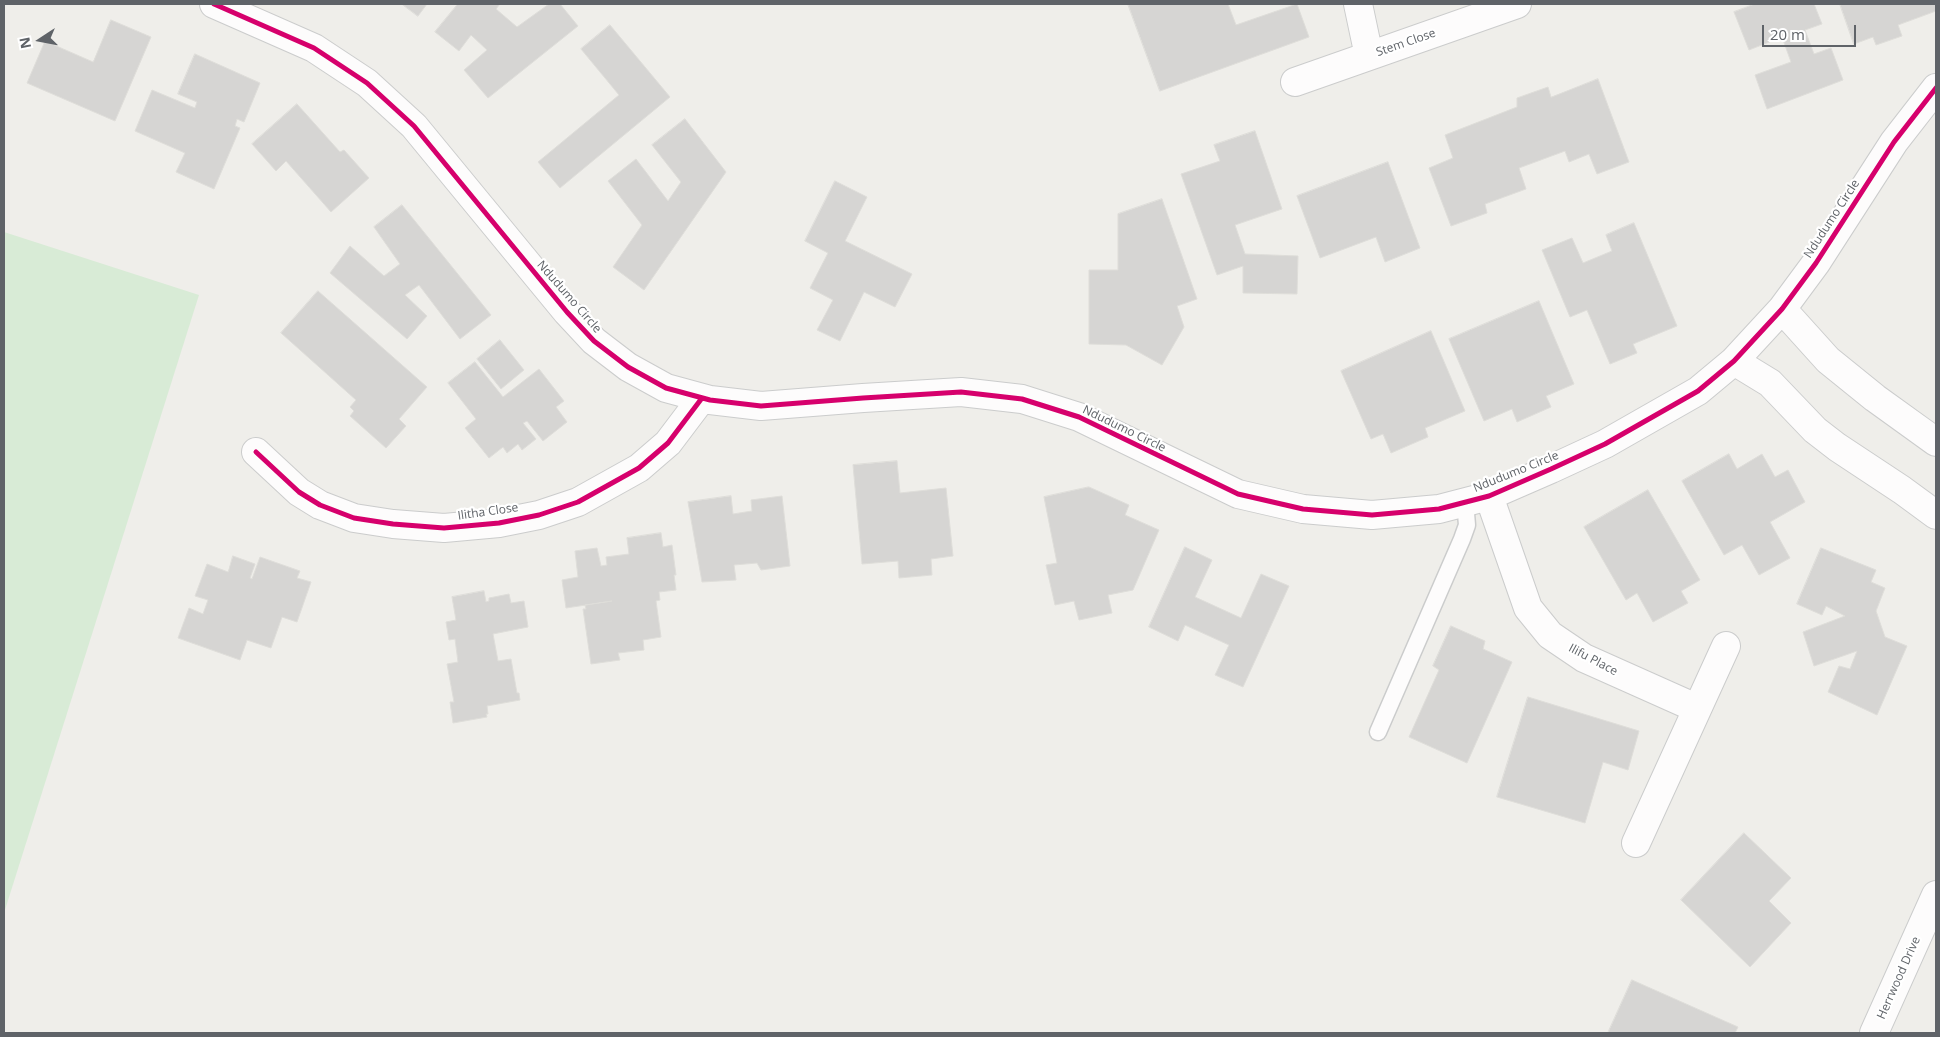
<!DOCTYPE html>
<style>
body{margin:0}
#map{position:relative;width:1940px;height:1037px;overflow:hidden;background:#efeeea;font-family:"Open Sans",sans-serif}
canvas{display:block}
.frame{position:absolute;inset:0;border:5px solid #5f6368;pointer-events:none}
.north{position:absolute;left:15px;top:15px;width:50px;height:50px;-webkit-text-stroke:4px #fff;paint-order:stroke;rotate:259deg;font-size:14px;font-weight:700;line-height:20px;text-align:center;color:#5f6368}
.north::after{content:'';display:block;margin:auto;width:18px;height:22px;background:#5f6368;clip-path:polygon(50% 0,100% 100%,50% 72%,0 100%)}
.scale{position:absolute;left:1762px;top:25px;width:94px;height:22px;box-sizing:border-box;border:2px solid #5f6368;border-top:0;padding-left:6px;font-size:15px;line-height:18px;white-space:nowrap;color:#5f6368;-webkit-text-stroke:4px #fff;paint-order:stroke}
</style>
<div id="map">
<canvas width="1940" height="1037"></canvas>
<div class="frame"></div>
<div class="north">N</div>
<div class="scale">20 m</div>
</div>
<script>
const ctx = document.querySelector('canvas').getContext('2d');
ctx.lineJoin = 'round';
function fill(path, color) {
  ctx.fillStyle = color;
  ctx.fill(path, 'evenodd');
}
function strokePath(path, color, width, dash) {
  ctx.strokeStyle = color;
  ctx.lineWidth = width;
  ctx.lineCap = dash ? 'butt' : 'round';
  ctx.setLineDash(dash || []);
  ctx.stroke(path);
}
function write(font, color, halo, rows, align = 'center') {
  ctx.font = font + ' "Open Sans",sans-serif';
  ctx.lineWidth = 4.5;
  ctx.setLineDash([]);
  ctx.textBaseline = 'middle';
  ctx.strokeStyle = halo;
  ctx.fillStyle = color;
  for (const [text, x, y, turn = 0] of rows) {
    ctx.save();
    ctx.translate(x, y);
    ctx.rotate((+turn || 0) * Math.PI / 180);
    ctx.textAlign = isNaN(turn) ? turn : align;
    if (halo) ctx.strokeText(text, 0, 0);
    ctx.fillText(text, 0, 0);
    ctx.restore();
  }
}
const green = new Path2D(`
 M 4,232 L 199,295 L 4,913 Z`);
const building = new Path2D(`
 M 402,4 L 427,4 L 418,16 Z
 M 458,4 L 500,4 L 496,9 L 517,27 L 549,4 L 560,4 L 578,26 L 488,98 L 464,70 L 487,50 L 471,35 L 459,51 L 435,32 Z
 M 1128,4 L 1228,4 L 1236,25 L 1297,4 L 1309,37 L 1160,91 Z
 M 1755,4 L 1814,4 L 1822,24 L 1805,30 L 1814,54 L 1831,48 L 1843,80 L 1767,109 L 1755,75 L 1791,62 L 1782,37 L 1749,50 L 1734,12 Z
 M 1840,4 L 1936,4 L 1936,11 L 1898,25 L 1902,36 L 1876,45 L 1873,37 L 1854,44 Z
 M 111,20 L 151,37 L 115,121 L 27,83 L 45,41 L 93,62 Z
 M 610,25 L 670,97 L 560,188 L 538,162 L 619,95 L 581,49 Z
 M 195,54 L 260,83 L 244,122 L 237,119 L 235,126 L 240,128 L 214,189 L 176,172 L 185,153 L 135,131 L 152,90 L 195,108 L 197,102 L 178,94 Z
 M 1598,79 L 1629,162 L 1597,174 L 1589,154 L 1569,162 L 1565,151 L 1519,168 L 1526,189 L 1485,204 L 1487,213 L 1451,226 L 1429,168 L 1453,158 L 1445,135 L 1517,107 L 1517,98 L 1548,87 L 1551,97 Z
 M 297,104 L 340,152 L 344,150 L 369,178 L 331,212 L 286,161 L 276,171 L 252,144 Z
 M 685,119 L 726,172 L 644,290 L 613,267 L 642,225 L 608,181 L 636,159 L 668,201 L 681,182 L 652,145 Z
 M 1255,131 L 1282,209 L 1235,225 L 1245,254 L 1298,256 L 1297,294 L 1243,293 L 1243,266 L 1217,275 L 1181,174 L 1220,161 L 1214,145 Z
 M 1388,162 L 1420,248 L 1385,262 L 1376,237 L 1320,258 L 1297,196 Z
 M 835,181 L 867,197 L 845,241 L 912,274 L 895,307 L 864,292 L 840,341 L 817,330 L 833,300 L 810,288 L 828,253 L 805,241 Z
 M 1162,199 L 1197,299 L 1177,306 L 1184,327 L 1162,365 L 1126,345 L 1089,344 L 1089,270 L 1118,270 L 1118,214 Z
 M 402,205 L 491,315 L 460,339 L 419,285 L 405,295 L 427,316 L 407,339 L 330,273 L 350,246 L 384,276 L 400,264 L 374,227 Z
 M 1634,223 L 1677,326 L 1633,344 L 1637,353 L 1610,364 L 1587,310 L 1570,317 L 1542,250 L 1572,238 L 1583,263 L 1612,251 L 1606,235 Z
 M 318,291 L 427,387 L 399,419 L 406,426 L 386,448 L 350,416 L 354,411 L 350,407 L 356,400 L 281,333 Z
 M 1539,301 L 1574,384 L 1546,396 L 1551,407 L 1517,422 L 1512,409 L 1484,421 L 1449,339 Z
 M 1431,331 L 1465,411 L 1425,428 L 1428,437 L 1391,453 L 1383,434 L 1371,439 L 1341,371 Z
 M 500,340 L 524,370 L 501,389 L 477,359 Z
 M 475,362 L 503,397 L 539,369 L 564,401 L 556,407 L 567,422 L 543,441 L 527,421 L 523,423 L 536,439 L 522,450 L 518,444 L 507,453 L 503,447 L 489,458 L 465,428 L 476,419 L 448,383 Z
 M 1729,454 L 1737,469 L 1762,454 L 1775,477 L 1788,470 L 1805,502 L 1770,522 L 1790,558 L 1759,575 L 1742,545 L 1724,555 L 1682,481 Z
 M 897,461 L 900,493 L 946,488 L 953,556 L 931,559 L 932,575 L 899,578 L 898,561 L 862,564 L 853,465 Z
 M 1089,487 L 1129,505 L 1125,515 L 1159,530 L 1133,590 L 1108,595 L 1112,613 L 1079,620 L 1074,601 L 1055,605 L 1046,565 L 1057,563 L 1044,497 Z
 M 1648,490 L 1700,580 L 1681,591 L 1688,603 L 1653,622 L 1637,593 L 1626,600 L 1584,527 Z
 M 731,496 L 733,514 L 752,511 L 751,500 L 782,496 L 790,566 L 761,570 L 757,563 L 734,565 L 736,580 L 702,582 L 688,502 Z
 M 661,533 L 663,547 L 672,545 L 676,575 L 674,575 L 676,590 L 659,592 L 660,600 L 656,601 L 661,637 L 643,640 L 644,650 L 618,653 L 620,660 L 591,664 L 583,609 L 586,609 L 585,605 L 612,601 L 566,608 L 562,580 L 578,577 L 575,551 L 597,548 L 601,566 L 607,565 L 606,557 L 629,554 L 627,538 Z
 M 1185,547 L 1212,560 L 1195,597 L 1241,618 L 1261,574 L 1289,586 L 1243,687 L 1215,675 L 1229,645 L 1185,625 L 1178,641 L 1149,627 Z
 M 1821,548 L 1876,570 L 1871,582 L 1885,588 L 1876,611 L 1885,637 L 1907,646 L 1877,715 L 1828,692 L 1839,666 L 1850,669 L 1857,651 L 1814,666 L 1803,632 L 1845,616 L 1826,606 L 1822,615 L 1797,604 Z
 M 233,556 L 255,564 L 250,578 L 252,579 L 260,557 L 300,571 L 297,578 L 311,582 L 297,622 L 282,617 L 271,648 L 247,640 L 240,660 L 178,638 L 189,608 L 203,614 L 208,600 L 195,596 L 207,564 L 228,572 Z
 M 484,591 L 486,602 L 489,601 L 489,598 L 509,594 L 511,603 L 524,601 L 528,627 L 493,634 L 498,661 L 511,659 L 517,693 L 519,693 L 520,700 L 487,706 L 488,714 L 486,714 L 487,717 L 453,723 L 450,702 L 454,702 L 447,664 L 458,662 L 455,639 L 449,640 L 446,622 L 456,620 L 452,597 Z
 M 1451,626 L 1485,641 L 1483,649 L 1512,662 L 1467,763 L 1409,737 L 1439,670 L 1433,666 Z
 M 1528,697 L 1639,731 L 1628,770 L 1603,762 L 1585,823 L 1497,797 Z
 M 1744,833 L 1791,878 L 1769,901 L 1791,923 L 1750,967 L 1681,900 Z
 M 1632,980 L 1738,1027 L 1735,1033 L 1608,1033 Z`);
const lane = new Path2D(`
 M 1378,732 L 1462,539 L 1467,525 L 1465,502`);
const street = new Path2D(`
 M 214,4 L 314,48 L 367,83 L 414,126 L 567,312 L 594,341 L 628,367 L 666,388 L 710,400 L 761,406 L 863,398 L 961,392 L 1022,399 L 1079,417 L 1238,494 L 1303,509 L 1372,515 L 1439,509 L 1489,496 L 1551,469 L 1605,444 L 1698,391 L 1734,361 L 1782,309 L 1816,263 L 1894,142 L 1936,88
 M 1358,4 L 1369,56
 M 1295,82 L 1517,4
 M 1782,309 L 1828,360 L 1875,398 L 1936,442
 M 1734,361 L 1770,383 L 1815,430 L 1837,447 L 1902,490 L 1936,515
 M 256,452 L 299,492 L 320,505 L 354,518 L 393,524 L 444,528 L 499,523 L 539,515 L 578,502 L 639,468 L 668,443 L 702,398
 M 1489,496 L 1528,608 L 1550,635 L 1584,658 L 1696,708
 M 1636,843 L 1726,646
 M 1874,1033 L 1936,895`);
const cycleway = new Path2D(`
 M 214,4 L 314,48 L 367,83 L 414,126 L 567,312 L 594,341 L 628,367 L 666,388 L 710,400 L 761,406 L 863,398 L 961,392 L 1022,399 L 1079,417 L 1238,494 L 1303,509 L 1372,515 L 1439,509 L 1489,496 L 1551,469 L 1605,444 L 1698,391 L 1734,361 L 1782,309 L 1816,263 L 1894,142 L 1936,88
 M 256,452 L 299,492 L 320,505 L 354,518 L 393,524 L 444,528 L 499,523 L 539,515 L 578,502 L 639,468 L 668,443 L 702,398`);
const streetNames = [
 ["Stem Close",1406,43,-19],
 ["Ndudumo Circle",1832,219,-57],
 ["Ndudumo Circle",569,297,49],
 ["Ndudumo Circle",1124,429,26],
 ["Ndudumo Circle",1516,472,-22],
 ["Ilitha Close",488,512,-8],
 ["Ilifu Place",1593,660,28],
 ["Herrwood Drive",1899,978,-66]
];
fill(green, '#d8ebd6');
fill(building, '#d6d5d3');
strokePath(building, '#deddd9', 1);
strokePath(lane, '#cbcccc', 19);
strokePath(street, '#cbcccc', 30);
strokePath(lane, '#fdfcfc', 16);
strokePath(street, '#fdfcfc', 28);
strokePath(cycleway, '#d6006c', 5);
write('12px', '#5f6368', '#fff', streetNames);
</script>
